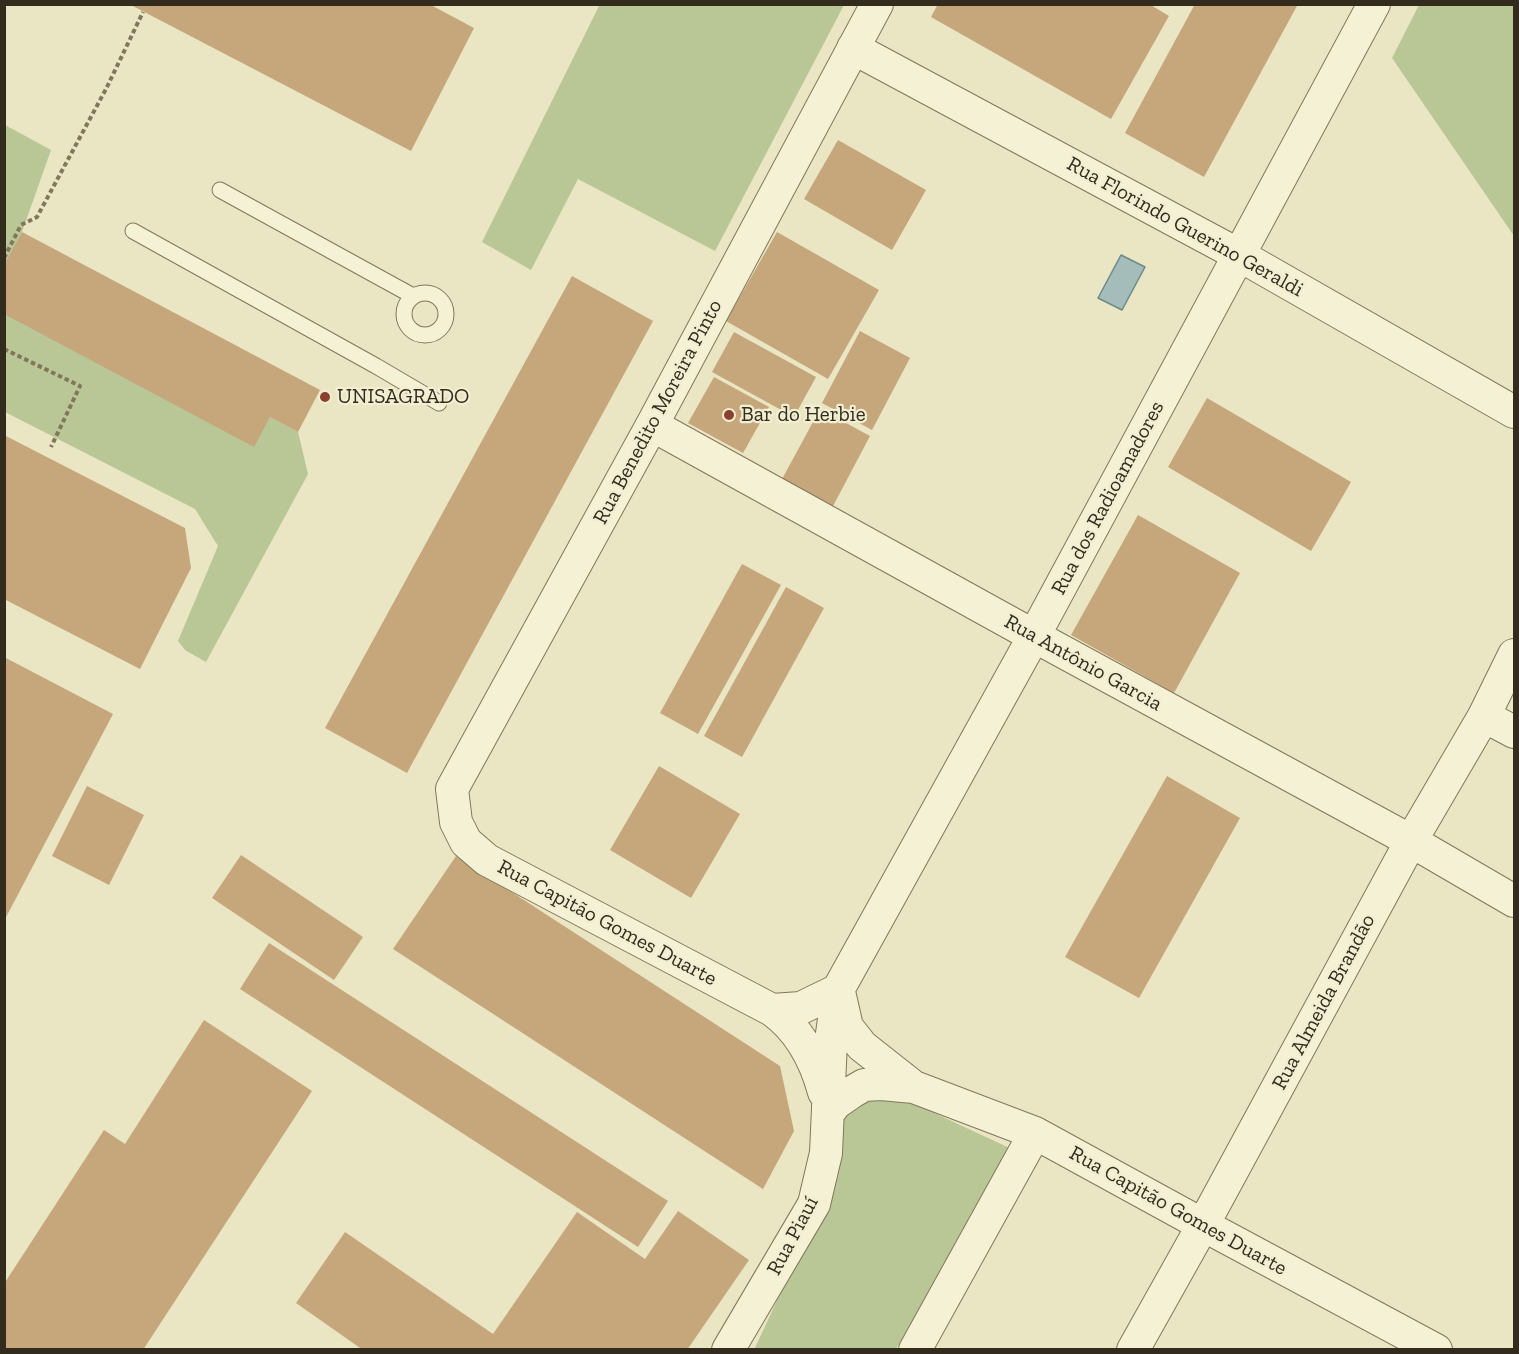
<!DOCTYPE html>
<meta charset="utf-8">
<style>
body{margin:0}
#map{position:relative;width:1519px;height:1354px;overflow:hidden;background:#eae5c2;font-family:"Zilla Slab",serif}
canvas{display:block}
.frame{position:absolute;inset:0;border:6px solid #332c1e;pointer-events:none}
</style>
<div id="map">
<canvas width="1519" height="1354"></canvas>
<div class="frame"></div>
</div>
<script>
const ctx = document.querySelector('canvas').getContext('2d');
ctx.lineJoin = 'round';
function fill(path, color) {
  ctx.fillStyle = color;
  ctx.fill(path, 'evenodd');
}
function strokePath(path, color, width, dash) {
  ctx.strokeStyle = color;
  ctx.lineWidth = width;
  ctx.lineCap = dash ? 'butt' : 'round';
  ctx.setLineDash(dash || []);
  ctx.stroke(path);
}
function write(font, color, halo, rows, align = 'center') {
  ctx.font = font + ' "Zilla Slab",serif';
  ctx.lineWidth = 4.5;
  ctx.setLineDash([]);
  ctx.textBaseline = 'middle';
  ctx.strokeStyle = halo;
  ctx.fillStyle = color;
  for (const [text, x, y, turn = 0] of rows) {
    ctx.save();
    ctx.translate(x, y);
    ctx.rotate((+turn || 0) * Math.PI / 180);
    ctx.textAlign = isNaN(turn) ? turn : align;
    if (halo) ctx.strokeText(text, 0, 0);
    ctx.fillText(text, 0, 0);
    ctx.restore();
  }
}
const green = new Path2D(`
 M 600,4 L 844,5 L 715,251 L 578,179 L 531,270 L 482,242 Z
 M 1419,5 L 1514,5 L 1514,236 L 1392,58 Z
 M 5,125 L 51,150 L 22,232 L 5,265 Z
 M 4,314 L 270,417 L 298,432 L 308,474 L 206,662 L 185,650 L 178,641 L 218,546 L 195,509 L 5,412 Z
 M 887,1091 L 1016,1151 L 896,1349 L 754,1350 L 820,1208 L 846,1112 Z`);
const water = new Path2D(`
 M 1121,255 L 1145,267 L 1122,310 L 1098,298 Z`);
const building = new Path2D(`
 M 129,4 L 429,4 L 474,28 L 411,151 Z
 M 938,4 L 1149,4 L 1169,16 L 1111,119 L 931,17 Z
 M 1195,4 L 1298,4 L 1204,177 L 1125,133 Z
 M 838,140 L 926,190 L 892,250 L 804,199 Z
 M 22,232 L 320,390 L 298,432 L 270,417 L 254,447 L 4,314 L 4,265 Z
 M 777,232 L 879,290 L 828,379 L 726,321 Z
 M 572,276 L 653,321 L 407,773 L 325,728 Z
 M 860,331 L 910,358 L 872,430 L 822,403 Z
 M 734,332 L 816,377 L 794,417 L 712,372 Z
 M 714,377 L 769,407 L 743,453 L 688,423 Z
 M 1207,398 L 1351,482 L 1311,551 L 1168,467 Z
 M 820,409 L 870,436 L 832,508 L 781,481 Z
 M 4,435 L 185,528 L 191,568 L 140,669 L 4,599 Z
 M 1138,515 L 1240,573 L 1174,693 L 1071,635 Z
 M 742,564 L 781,585 L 698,734 L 660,713 Z
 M 786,587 L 824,608 L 742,757 L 704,736 Z
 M 4,657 L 113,714 L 4,921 Z
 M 659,766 L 740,814 L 691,898 L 610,850 Z
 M 1167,776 L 1240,818 L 1139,998 L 1065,957 Z
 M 87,786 L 144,815 L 109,885 L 52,856 Z
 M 241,855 L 363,937 L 334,980 L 212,898 Z
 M 456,856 L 780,1066 L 794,1131 L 763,1189 L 393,949 Z
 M 269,943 L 668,1201 L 638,1247 L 240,989 Z
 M 204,1020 L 312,1091 L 143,1350 L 4,1350 L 4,1284 L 104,1130 L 125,1144 Z
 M 678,1211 L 749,1260 L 687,1350 L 363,1350 L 296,1303 L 345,1232 L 493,1334 L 577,1212 L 645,1259 Z`);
const path = new Path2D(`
 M 4,258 L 21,225 L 37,217 L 106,89 L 143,12
 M 4,349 L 80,386 L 51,447`);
const service = new Path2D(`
 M 220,190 L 413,296
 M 133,231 L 376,366 L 439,403
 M404 314a21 21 0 1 1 42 0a21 21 0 1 1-42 0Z`);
const minor = new Path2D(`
 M 853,48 L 1239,255 L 1514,412
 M 652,425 L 1034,636 L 1411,841 L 1514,901
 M 1484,716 L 1514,732
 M 840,996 L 847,1027 L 862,1046 L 914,1087
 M 772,1010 L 801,1008 L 838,990
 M 824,1092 C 815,1059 800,1030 772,1010 L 487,860 L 466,842 L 456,822 L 452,789 L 652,425 L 877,4
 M 829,1112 L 836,1103 L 852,1092 L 864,1085 L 881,1084 L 914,1087 L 1035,1133 L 1203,1225 L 1436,1350
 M 728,1350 L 814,1204 L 826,1153 L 831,1041 L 838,990 L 1034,636 L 1374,4
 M 915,1350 L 1035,1133
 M 1133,1350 L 1203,1225 L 1411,841 L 1484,716 L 1514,655`);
const markers = [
 [325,397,6,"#8c4030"],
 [729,415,6,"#8c4030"]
];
const streetNames = [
 ["Rua Florindo Guerino Geraldi",1185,227,29],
 ["Rua Benedito Moreira Pinto",658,412,-62],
 ["Rua dos Radioamadores",1108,498,-62],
 ["Rua Antônio Garcia",1083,663,29],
 ["Rua Capitão Gomes Duarte",607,923,28],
 ["Rua Almeida Brandão",1324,1002,-62],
 ["Rua Capitão Gomes Duarte",1178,1211,29],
 ["Rua Piauí",793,1236,-62]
];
const poiNames = [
 ["UNISAGRADO",337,397],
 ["Bar do Herbie",741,415]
];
fill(green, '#b9c797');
fill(water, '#a4bdba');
strokePath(water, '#6c8a88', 1.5);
fill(building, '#c5a77b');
strokePath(service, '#82775b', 17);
strokePath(minor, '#82775b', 34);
strokePath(path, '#82775b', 4, [4.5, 3]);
strokePath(service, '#f5f1d4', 15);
strokePath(minor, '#f5f1d4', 32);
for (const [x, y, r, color] of markers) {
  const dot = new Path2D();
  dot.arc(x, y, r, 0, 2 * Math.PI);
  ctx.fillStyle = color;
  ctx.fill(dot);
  strokePath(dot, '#f2eed1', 2);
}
write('21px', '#332c1e', '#f2eed1', streetNames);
write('21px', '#332c1e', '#f2eed1', poiNames, 'left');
</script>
